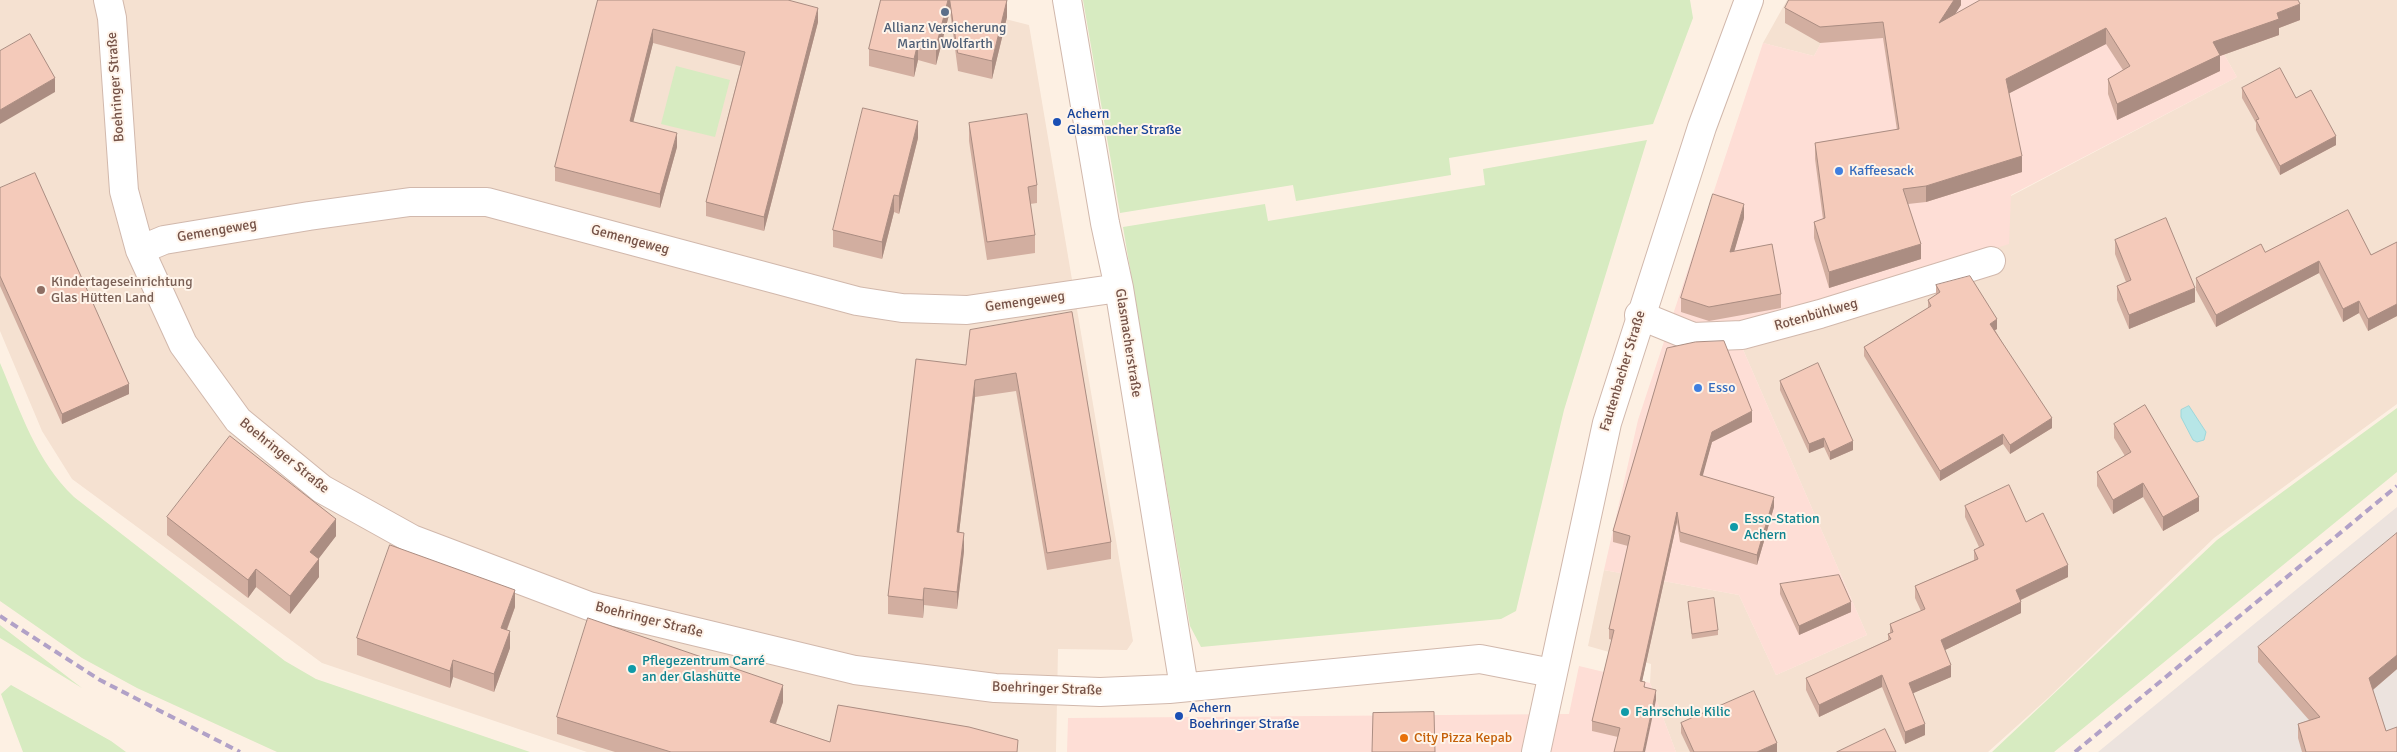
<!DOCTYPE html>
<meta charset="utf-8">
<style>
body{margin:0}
canvas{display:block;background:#fdf0e3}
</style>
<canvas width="2397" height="752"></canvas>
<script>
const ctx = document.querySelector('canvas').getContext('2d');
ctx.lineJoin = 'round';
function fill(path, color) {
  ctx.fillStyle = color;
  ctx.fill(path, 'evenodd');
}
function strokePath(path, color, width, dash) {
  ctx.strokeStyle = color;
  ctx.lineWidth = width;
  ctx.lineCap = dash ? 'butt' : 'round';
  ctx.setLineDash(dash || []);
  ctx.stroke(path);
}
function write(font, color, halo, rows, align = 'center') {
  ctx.font = font + ' Signika,sans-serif';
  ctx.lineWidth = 4;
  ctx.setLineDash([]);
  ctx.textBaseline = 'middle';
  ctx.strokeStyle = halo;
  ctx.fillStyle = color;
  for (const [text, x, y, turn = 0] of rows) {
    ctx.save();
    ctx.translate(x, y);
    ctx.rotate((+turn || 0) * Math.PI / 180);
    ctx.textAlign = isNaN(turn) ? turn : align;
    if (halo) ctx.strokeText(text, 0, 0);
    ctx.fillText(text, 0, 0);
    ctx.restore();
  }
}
const residential = new Path2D(`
 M 0,0 L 930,0 L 1029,25 L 1133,641 L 1127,650 L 1058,649 L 1056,752 L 587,752 L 322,663 L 72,479 L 42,431 L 0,331 Z
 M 1787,0 L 1844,0 L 1814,56 L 1763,43 Z
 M 2193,0 L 2397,0 L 2397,404 L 2214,538 L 2048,698 L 1988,752 L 1676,752 L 1650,683 L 1651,664 L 1588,646 L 1604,570 L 1739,595 L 1776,675 L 1867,635 L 1735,331 L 2011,196 L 2237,77 Z`);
const commercial = new Path2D(`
 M 1844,0 L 2193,0 L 2237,77 L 2011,195 L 2009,244 L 1735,331 L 1867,635 L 1776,675 L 1739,595 L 1604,570 L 1638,420 L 1763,43 L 1814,56 Z
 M 1579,666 L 1650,683 L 1676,752 L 1067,752 L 1068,718 L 1569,714 Z`);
const industrial = new Path2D(`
 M 2397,507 L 2397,752 L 2098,752 Z`);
const green = new Path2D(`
 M 1083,0 L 1690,0 L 1693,18 L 1653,124 L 1449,158 L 1451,175 L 1296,201 L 1293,185 L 1120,213 Z
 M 676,66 L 730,80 L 715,137 L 661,124 Z
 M 1647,140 L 1564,410 L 1516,611 L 1501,619 L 1201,647 L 1190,626 L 1123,227 L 1265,204 L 1268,221 L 1485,185 L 1483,169 Z
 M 0,363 C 20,410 36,461 74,497 L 285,661 L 316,679 L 530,752 L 277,752 L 137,688 L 82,658 L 0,601 Z
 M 2397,408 L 2397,472 L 2054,752 L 1992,752 L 2217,540 Z
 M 0,625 L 82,688 L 0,638 Z
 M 11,685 L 111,741 L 126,752 L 23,752 L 1,694 Z`);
const water = new Path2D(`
 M 2189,406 L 2206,432 L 2204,440 L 2197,442 L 2193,440 L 2181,417 L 2181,410 Z`);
const minor = new Path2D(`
 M 108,0 L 112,18 L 124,191 L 140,250 L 183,344 L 238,420 L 322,489 L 412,539 L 589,606 L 855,670 L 995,688 L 1100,692 L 1169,689 L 1480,659 L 1552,673
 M 1067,0 L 1105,223 L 1119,288 L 1184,687
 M 140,250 L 164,240 L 309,216 L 410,202 L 487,202 L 857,301 L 902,308 L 967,310 L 1119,288
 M 1639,315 L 1693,337 L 1742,335 L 1820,314 L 1991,261`);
const tertiary = new Path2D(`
 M 1536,752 L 1607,423 L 1702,127 L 1749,0`);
const rail = new Path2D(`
 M 0,616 L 100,680 L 240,752
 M 2075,752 L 2397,486`);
const wall = new Path2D(`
 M 598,0 L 818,22 L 764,231 L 706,216 L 706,202 L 741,66 L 653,43 L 633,122 L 677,147 L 660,208 L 555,181 L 555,167 Z
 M 881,0 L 1007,0 L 1007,17 L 992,79 L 958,71 L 950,11 L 936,65 L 918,60 L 914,77 L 869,66 L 869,49 Z
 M 1961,0 L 1961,5 L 1955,14 L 2300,20 L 2279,28 L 2279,35 L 2220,56 L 2220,71 L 2117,120 L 2108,94 L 2108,79 L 2123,70 L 2106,44 L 2009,93 L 2022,172 L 1926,202 L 1908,204 L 1921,259 L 1829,288 L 1814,238 L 1814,222 L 1823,219 L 1815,159 L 1815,143 L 1897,130 L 1883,38 L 1820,43 L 1785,23 L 1785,8 Z
 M 2242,88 L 2296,98 L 2336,145 L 2280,175 L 2256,130 L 2256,123 L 2242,98 Z
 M 969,123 L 1037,185 L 1037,203 L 1030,204 L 1035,235 L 1035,253 L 987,260 L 969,141 Z
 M 918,138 L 899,214 L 894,212 L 882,259 L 833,247 L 833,230 Z
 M 0,188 L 129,394 L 62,424 L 0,286 Z
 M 1744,218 L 1734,251 L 1781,294 L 1781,308 L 1709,321 L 1681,312 L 1681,298 Z
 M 2115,240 L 2195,302 L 2129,329 L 2117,300 L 2117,286 L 2126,282 L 2115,254 Z
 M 2397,242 L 2397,316 L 2368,331 L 2359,313 L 2343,322 L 2319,273 L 2216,327 L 2196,290 L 2196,278 L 2265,252 L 2371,255 Z
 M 1936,285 L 1997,329 L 1995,330 L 2052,428 L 2010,454 L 2003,444 L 1940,481 L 1864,356 L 1864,347 L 1928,308 L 1928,300 L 1936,295 Z
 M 1072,312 L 1111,542 L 1111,559 L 1047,570 L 1016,391 L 975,397 L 959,533 L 964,551 L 957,609 L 924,605 L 923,618 L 888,614 L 888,596 L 966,365 Z
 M 1667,348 L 1752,422 L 1712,442 L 1702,476 L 1774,507 L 1757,565 L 1680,542 L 1677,522 L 1642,681 L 1645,687 L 1656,700 L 1618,737 L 1592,731 L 1592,721 L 1612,640 L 1609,639 L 1609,629 L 1628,546 L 1613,542 L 1613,531 Z
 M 1780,381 L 1853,450 L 1830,460 L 1824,447 L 1809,453 L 1780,390 Z
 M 2114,424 L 2199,511 L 2163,531 L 2143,497 L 2113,514 L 2097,486 L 2097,472 L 2125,456 L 2114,438 Z
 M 1965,506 L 2026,522 L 2068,577 L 2021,600 L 2021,613 L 1945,650 L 1951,677 L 1913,693 L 1925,735 L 1905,744 L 1882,687 L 1819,717 L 1806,690 L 1806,678 L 1888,640 L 1888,634 L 1890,633 L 1890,624 L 1921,611 L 1915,598 L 1915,586 L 1974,560 L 1974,550 L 1979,547 L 1965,517 Z
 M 167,517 L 336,536 L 318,559 L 319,577 L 290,614 L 256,587 L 248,598 L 167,535 Z
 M 1780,584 L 1851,612 L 1799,635 L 1780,594 Z
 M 1688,602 L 1718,630 L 1718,635 L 1692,639 Z
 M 515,607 L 507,630 L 510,648 L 494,692 L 453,677 L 450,688 L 357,655 L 357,638 Z
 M 2258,647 L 2397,669 L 2373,690 L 2386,731 L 2397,752 L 2302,752 L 2298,738 L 2298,724 L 2309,720 L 2258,662 Z
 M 783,702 L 776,724 L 830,742 L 1018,752 L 615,752 L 557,734 L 557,717 Z
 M 1681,723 L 1777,752 L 1690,752 L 1681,733 Z`);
const shadedWall = new Path2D(`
 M 948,0 L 950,0 L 950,11 L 936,65 L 936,47 Z
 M 1007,0 L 1007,17 L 992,79 L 992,61 Z
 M 1954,0 L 1961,0 L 1961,5 L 1939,39 L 1939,23 Z
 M 2300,4 L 2300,20 L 2279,28 L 2279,35 L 2220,56 L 2220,71 L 2117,120 L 2117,104 L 2213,42 L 2277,13 Z
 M 818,8 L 818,22 L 764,231 L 764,217 Z
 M 2106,28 L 2106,44 L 2006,95 L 2006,79 Z
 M 653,29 L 653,43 L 630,135 L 630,121 Z
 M 918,43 L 918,60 L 914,77 L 914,59 Z
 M 55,78 L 55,92 L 0,124 L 0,110 Z
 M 918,121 L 918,138 L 899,214 L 899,196 Z
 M 677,133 L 677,147 L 660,208 L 660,194 Z
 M 2336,136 L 2336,145 L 2280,175 L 2280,166 Z
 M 2022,156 L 2022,172 L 1926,202 L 1926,186 Z
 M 894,195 L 894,212 L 882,259 L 882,242 Z
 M 1744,204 L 1744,218 L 1730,266 L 1730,252 Z
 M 1921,244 L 1921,259 L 1829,288 L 1829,272 Z
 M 2319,261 L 2319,273 L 2216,327 L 2216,315 Z
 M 2195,288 L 2195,302 L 2129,329 L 2129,315 Z
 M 2359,301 L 2359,313 L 2343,322 L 2343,309 Z
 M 2397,304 L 2397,316 L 2368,331 L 2368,319 Z
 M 1997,319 L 1997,329 L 1990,333 L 1990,324 Z
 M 975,380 L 975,397 L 957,550 L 957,532 Z
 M 129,384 L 129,394 L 62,424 L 62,414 Z
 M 1752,411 L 1752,422 L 1712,442 L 1700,486 L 1700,475 L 1712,432 Z
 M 2052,418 L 2052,428 L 2010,454 L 2010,445 Z
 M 2003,434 L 2003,444 L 1940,481 L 1940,471 Z
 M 1824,438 L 1824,447 L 1809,453 L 1809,444 Z
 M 1853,441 L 1853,450 L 1830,460 L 1830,452 Z
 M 2143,483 L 2143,497 L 2113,514 L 2113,500 Z
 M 1774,497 L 1774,507 L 1757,565 L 1757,555 Z
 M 2199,497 L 2199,511 L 2163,531 L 2163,517 Z
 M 1677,512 L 1677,522 L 1640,691 L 1640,681 Z
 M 336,519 L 336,536 L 310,570 L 310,552 Z
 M 964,533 L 964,551 L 957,609 L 957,592 Z
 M 319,559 L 319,577 L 290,614 L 290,596 Z
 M 2068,565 L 2068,577 L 2016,602 L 2016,590 Z
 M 256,569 L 256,587 L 248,598 L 248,580 Z
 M 924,588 L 924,605 L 923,618 L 923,600 Z
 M 515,590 L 515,607 L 501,645 L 501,628 Z
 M 1851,602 L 1851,612 L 1799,635 L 1799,626 Z
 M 2021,602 L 2021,613 L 1941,652 L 1941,640 Z
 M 510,631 L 510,648 L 494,692 L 494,674 Z
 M 2397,655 L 2397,669 L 2369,693 L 2369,678 Z
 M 453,660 L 453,677 L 450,688 L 450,671 Z
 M 1951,665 L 1951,677 L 1909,695 L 1909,683 Z
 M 1882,675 L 1882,687 L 1819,717 L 1819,705 Z
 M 783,685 L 783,702 L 770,740 L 770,722 Z
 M 1656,690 L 1656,700 L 1645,752 L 1643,752 Z
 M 1925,724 L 1925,735 L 1905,744 L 1905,732 Z
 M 1777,743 L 1777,752 L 1757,752 Z`);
const building = new Path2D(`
 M 598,0 L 788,0 L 818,8 L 764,217 L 706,202 L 745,52 L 653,29 L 630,121 L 677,133 L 660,194 L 555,167 Z
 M 881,0 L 948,0 L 936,47 L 918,43 L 914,59 L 869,49 Z
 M 950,0 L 1007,0 L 992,61 L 958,53 Z
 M 1789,0 L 1954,0 L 1939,23 L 1980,0 L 2298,0 L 2300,4 L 2277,13 L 2279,19 L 2213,42 L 2220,55 L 2117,104 L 2108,79 L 2130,66 L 2106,28 L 2006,79 L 2022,156 L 1926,186 L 1903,189 L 1921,244 L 1829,272 L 1814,222 L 1825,218 L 1815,143 L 1899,129 L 1883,22 L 1820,27 L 1785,8 Z
 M 30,34 L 55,78 L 0,110 L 0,51 Z
 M 2280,68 L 2296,98 L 2311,90 L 2336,136 L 2280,166 L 2256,120 L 2259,119 L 2242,88 Z
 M 863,108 L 918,121 L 899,196 L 894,195 L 882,242 L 833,230 Z
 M 1027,114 L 1037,185 L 1028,187 L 1035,235 L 987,242 L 969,123 Z
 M 35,173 L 129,384 L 62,414 L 0,276 L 0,188 Z
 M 1713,194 L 1744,204 L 1730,252 L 1772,244 L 1781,294 L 1709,307 L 1681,298 Z
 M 2348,210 L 2371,255 L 2397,242 L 2397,304 L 2368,319 L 2359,301 L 2343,309 L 2319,261 L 2216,315 L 2196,278 L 2261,244 L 2265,252 Z
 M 2166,218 L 2195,288 L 2129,315 L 2117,286 L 2131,280 L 2115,240 Z
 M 1970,276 L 1997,319 L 1990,324 L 2052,418 L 2010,445 L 2003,434 L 1940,471 L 1864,347 L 1931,306 L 1928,300 L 1940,292 L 1936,285 Z
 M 1072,312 L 1111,542 L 1047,553 L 1016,373 L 975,380 L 957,532 L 964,533 L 957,592 L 924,588 L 923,600 L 888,596 L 916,359 L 966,365 L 970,330 Z
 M 1724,341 L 1752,411 L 1712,432 L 1700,475 L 1774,497 L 1757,555 L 1680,532 L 1677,512 L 1640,681 L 1645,682 L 1644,687 L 1656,690 L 1643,752 L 1614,752 L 1620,728 L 1592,721 L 1614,630 L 1609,629 L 1630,536 L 1613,531 L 1667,348 L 1695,342 Z
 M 1818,363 L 1853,441 L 1830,452 L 1824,438 L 1809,444 L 1780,381 Z
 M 2145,405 L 2199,497 L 2163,517 L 2143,483 L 2113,500 L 2097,472 L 2131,452 L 2114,424 Z
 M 230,436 L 336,519 L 310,552 L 319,559 L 290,596 L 256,569 L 248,580 L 167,517 Z
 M 2009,485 L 2026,522 L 2043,513 L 2068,565 L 2016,590 L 2021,602 L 1941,640 L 1951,665 L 1909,683 L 1925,724 L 1905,732 L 1882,675 L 1819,705 L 1806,678 L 1891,639 L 1888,634 L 1893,632 L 1890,624 L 1925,609 L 1915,586 L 1978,559 L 1974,550 L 1984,545 L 1965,506 Z
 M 2397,533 L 2397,655 L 2369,678 L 2386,731 L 2397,727 L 2397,752 L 2306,752 L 2298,724 L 2320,717 L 2258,647 Z
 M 390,545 L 515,590 L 501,628 L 510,631 L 494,674 L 453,660 L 450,671 L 357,638 Z
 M 1839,575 L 1851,602 L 1799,626 L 1780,584 Z
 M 1714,598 L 1718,630 L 1692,634 L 1688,602 Z
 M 588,618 L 783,685 L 770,722 L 830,742 L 838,705 L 969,727 L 1018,740 L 1017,752 L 671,752 L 557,717 Z
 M 1754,691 L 1777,743 L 1757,752 L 1694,752 L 1681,723 Z
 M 1434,712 L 1435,752 L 1372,752 L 1373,713 Z
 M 1885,729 L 1896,752 L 1837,752 Z`);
const markers = [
 [945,12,5,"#5c6f8a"],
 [1057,122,5,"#1a4fb4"],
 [1839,171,5,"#3f7fe0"],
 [41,290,5,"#8d6e63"],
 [1698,388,5,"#3f7fe0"],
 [1734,527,5,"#0f9aa8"],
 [632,669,5,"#0f9aa8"],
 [1625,712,5,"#0f9aa8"],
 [1179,716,5,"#1a4fb4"],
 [1404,738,5,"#e8710a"]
];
const serviceNames = [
 ["Allianz Versicherung",945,28],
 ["Martin Wolfarth",945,44]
];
const streetNames = [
 ["Boehringer Straße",116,87,-94],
 ["Gemengeweg",217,231,-10],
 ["Gemengeweg",630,240,15],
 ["Gemengeweg",1025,302,-8],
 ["Rotenbühlweg",1816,315,-16],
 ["Glasmacherstraße",1128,343,81],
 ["Fautenbacher Straße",1623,371,-73],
 ["Boehringer Straße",284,456,39],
 ["Boehringer Straße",649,620,14],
 ["Boehringer Straße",1047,689,2]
];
const transitNames = [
 ["Achern",1067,114],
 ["Glasmacher Straße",1067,130],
 ["Achern",1189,708],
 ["Boehringer Straße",1189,724]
];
const shopNames = [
 ["Kaffeesack",1849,171],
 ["Esso",1708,388]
];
const educationNames = [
 ["Kindertageseinrichtung",51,282],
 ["Glas Hütten Land",51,298]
];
const cultureNames = [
 ["Esso-Station",1744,519],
 ["Achern",1744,535],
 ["Pflegezentrum Carré",642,661],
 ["an der Glashütte",642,677],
 ["Fahrschule Kilic",1635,712]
];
const foodNames = [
 ["City Pizza Kepab",1414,738]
];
fill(residential, '#f5e1d1');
fill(commercial, '#feded6');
fill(industrial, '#ece3de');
fill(green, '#d7ebc1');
fill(water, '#b7e6e7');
strokePath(water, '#9dd7da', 1);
strokePath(minor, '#d1b8ac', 30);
strokePath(tertiary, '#d1b8ac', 30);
strokePath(minor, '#fff', 28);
strokePath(tertiary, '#fff', 28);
strokePath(rail, '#b1a1c7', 4, [8, 5]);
fill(wall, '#d2aea0');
fill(shadedWall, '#ab8d82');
fill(building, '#f4caba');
strokePath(building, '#ab8d82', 1);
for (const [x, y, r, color] of markers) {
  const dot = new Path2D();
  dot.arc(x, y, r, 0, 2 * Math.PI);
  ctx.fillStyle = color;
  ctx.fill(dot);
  strokePath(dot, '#fff4ea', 2);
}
write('14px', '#4e5e75', '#fff4ea', serviceNames);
write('14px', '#765348', '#fff4ea', streetNames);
write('14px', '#164399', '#fff4ea', transitNames, 'left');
write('14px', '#366cbe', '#fff4ea', shopNames, 'left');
write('14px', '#785e54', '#fff4ea', educationNames, 'left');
write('14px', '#0d838f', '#fff4ea', cultureNames, 'left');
write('14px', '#c56008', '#fff4ea', foodNames, 'left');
</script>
